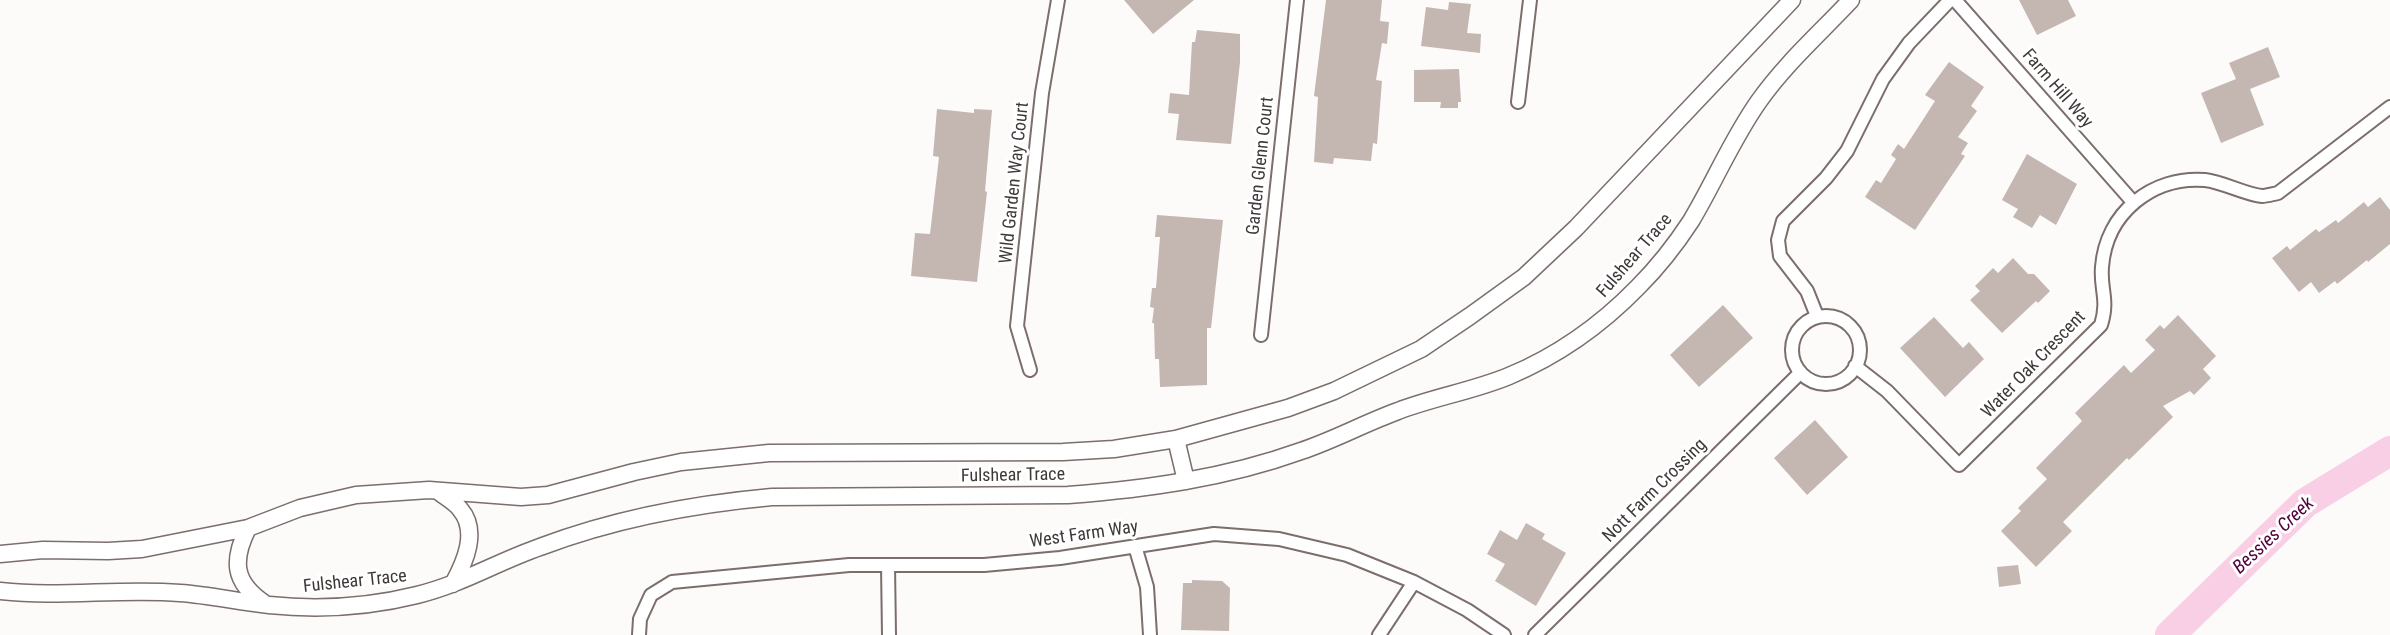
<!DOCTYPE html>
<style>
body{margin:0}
canvas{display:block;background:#fdfafa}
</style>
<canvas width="2390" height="635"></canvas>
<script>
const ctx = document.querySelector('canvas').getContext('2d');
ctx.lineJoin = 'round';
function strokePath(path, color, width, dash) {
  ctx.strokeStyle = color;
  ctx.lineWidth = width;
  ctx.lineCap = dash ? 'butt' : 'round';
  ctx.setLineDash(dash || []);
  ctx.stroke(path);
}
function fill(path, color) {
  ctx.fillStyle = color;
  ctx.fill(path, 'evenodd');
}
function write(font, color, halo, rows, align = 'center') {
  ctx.font = font + ' "Roboto Condensed",sans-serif';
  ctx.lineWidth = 6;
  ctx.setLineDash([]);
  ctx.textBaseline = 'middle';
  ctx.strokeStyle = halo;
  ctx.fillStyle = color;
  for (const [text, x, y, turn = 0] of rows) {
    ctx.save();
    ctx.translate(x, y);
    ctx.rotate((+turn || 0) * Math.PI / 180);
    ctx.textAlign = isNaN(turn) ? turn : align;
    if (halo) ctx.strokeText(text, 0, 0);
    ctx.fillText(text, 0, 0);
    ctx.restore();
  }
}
const river = new Path2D(`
 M 2170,635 L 2305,503 L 2390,451`);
const building = new Path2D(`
 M 1124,0 L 1194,0 L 1153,34 Z
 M 1326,0 L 1382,0 L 1380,21 L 1389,22 L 1387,44 L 1382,43 L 1376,80 L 1382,81 L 1377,144 L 1373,143 L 1371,161 L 1334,158 L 1333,164 L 1314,162 L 1318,97 L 1314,96 Z
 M 2019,0 L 2068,0 L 2076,16 L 2037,35 Z
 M 1449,2 L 1471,4 L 1467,33 L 1481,34 L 1480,53 L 1421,46 L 1426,7 L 1448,10 Z
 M 1197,30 L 1240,34 L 1240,62 L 1231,144 L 1176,140 L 1179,114 L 1168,113 L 1170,93 L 1189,95 L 1192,42 L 1195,42 Z
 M 2268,47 L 2280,77 L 2250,89 L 2264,125 L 2221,143 L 2201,93 L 2236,79 L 2229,63 Z
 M 1949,62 L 1984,87 L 1971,106 L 1977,111 L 1958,137 L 1968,143 L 1961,154 L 1965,156 L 1915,230 L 1865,197 L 1876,180 L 1881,183 L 1896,159 L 1891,155 L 1898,144 L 1904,149 L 1935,101 L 1925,95 Z
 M 1459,69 L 1461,102 L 1458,102 L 1458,108 L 1440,108 L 1441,102 L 1414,102 L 1414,70 Z
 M 937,109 L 974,113 L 974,109 L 992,110 L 985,191 L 987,192 L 977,282 L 911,276 L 915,233 L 930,234 L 939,157 L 933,156 Z
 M 2027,154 L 2077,184 L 2056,225 L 2040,215 L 2032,228 L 2013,217 L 2018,209 L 2002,200 Z
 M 2380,197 L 2390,210 L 2390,244 L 2368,262 L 2367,260 L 2337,284 L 2335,281 L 2319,293 L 2311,282 L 2299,292 L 2272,258 L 2287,246 L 2290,250 L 2316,229 L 2319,232 L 2336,220 L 2338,223 L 2364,202 L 2368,207 Z
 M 1157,215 L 1223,220 L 1211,328 L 1207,328 L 1207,385 L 1160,387 L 1159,359 L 1155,359 L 1154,323 L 1152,323 L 1154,308 L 1150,307 L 1152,288 L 1156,288 L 1160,237 L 1155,237 Z
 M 2013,258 L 2028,274 L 2034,274 L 2050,291 L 2038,303 L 2036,301 L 2002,333 L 1970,300 L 1980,291 L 1975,286 L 1993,268 L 1998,273 Z
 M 1723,305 L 1753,338 L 1699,387 L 1670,355 Z
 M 2178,315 L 2216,356 L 2203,369 L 2211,378 L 2194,395 L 2190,391 L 2163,406 L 2173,417 L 2129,460 L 2127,458 L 2063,522 L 2072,531 L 2036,567 L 2001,531 L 2021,511 L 2018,508 L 2047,479 L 2036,468 L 2082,421 L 2075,413 L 2124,365 L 2131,373 L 2155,350 L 2145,340 L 2160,325 L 2164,329 Z
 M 1934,317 L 1963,348 L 1969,342 L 1984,359 L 1945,397 L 1900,348 Z
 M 1815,420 L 1848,457 L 1807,495 L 1774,458 Z
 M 1526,523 L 1545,534 L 1542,539 L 1566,553 L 1536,606 L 1495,581 L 1505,564 L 1487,554 L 1500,530 L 1517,540 Z
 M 2018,565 L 2021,584 L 1999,587 L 1997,567 Z
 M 1192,580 L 1222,581 L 1230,588 L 1229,631 L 1181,630 L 1183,583 L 1192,583 Z`);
const minor = new Path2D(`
 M 1955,0 L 2133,202
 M 1518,102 L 1530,0
 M 1817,316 L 1807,291 L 1780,256 L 1778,240 L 1783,221 L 1826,178 L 1847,151 L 1883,79 L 1909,43 L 1950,0
 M1792 350a34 34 0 1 1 68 0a34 34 0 1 1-68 0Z
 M 1261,335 L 1297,0
 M 1855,366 L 1887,391 L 1959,465 L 2101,325 C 2109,299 2100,290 2102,267 C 2106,213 2152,176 2205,180 C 2223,182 2247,195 2262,196 C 2266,196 2273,194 2278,193 L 2390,107
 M 1030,370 L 1017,326 L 1042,93 L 1058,0
 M 1135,546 L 1147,587 L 1150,635
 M 888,565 L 889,635
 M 639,635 L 640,619 L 651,595 L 672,582 L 849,565 L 984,565 L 1060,558 L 1214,534 L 1279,539 L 1347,555 L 1414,582 L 1467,610 L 1504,635
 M 1379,635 L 1414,582
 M 1535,635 L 1800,373`);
const tertiary = new Path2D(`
 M 1176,439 L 1186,481
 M 438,491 C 445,497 455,502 460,509 C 479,531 465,562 453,584
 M 248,528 C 232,560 233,582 264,603
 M 0,554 L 43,550 L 108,551 L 142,549 L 248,528 L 300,508 L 356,495 L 429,490 L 521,497 L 548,495 L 634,472 L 681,462 L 769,453 L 1063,452 L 1114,449 L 1176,439 L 1288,408 L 1334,391 L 1421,349 L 1470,316 L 1524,277 L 1576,228 L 1792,0
 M 0,591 C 60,598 120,588 180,593 C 210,595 239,602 269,605 C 318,610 369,607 417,595 C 462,584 497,562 540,547 C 614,519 694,504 772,497 L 1068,495 C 1147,489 1226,478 1301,451 C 1334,440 1365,423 1398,411 C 1434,397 1473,391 1509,376 C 1557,356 1602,324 1638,287 C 1658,267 1676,244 1691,221 C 1715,181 1732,139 1759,101 C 1785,64 1820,33 1851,0`);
const streetNames = [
 ["Farm Hill Way",2057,89,49],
 ["Garden Glenn Court",1261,166,-84],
 ["Wild Garden Way Court",1015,183,-84],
 ["Fulshear Trace",1635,256,-49],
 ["Water Oak Crescent",2034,365,-46],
 ["Fulshear Trace",1013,476,-1],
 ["Nott Farm Crossing",1655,491,-45],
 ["West Farm Way",1084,535,-8],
 ["Fulshear Trace",355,582,-6]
];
const waterNames = [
 ["Bessies Creek",2274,536,-43]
];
strokePath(river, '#f9cfe6', 30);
fill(building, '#c4b7b1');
strokePath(minor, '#7b6e6c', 16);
strokePath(tertiary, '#7b6e6c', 19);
strokePath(minor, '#fff', 12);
strokePath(tertiary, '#fff', 16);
write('18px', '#3e3837', '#fff', streetNames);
write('italic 19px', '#54043d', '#fff', waterNames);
</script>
